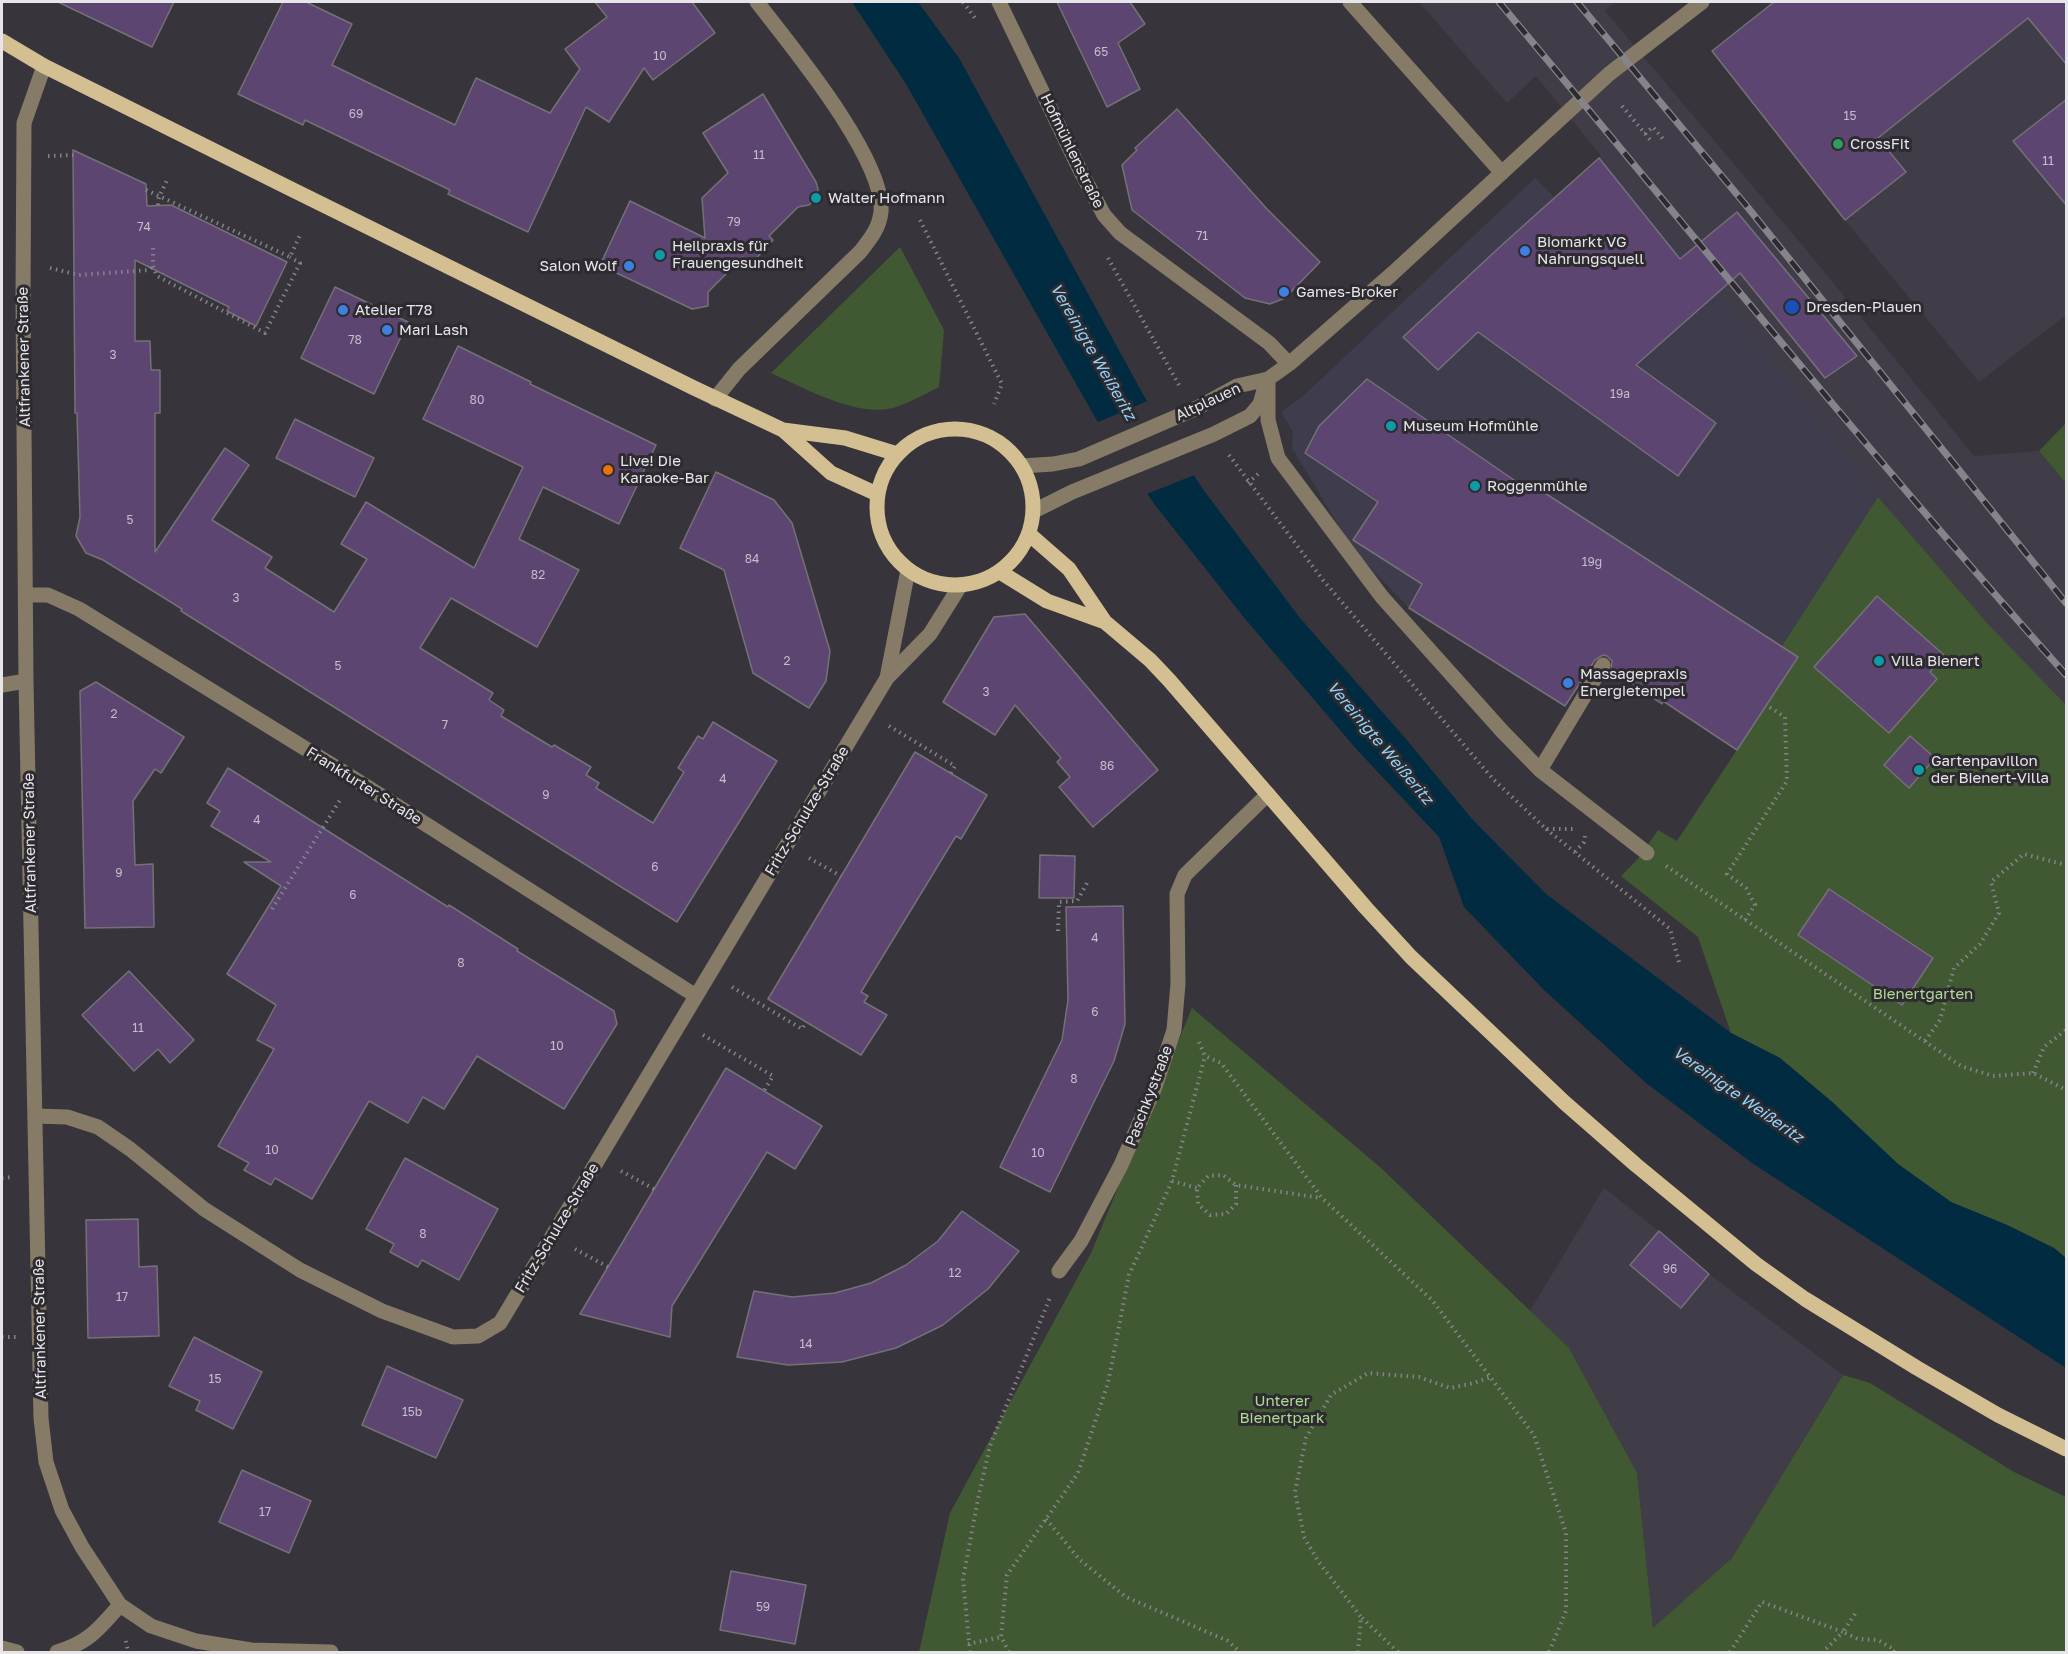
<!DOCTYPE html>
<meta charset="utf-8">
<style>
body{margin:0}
#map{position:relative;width:2068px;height:1654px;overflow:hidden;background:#37353b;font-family:"Golos Text",sans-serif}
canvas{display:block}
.frame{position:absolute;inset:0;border:3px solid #e6e5e9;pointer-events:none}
</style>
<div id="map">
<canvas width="2068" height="1654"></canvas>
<div class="frame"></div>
</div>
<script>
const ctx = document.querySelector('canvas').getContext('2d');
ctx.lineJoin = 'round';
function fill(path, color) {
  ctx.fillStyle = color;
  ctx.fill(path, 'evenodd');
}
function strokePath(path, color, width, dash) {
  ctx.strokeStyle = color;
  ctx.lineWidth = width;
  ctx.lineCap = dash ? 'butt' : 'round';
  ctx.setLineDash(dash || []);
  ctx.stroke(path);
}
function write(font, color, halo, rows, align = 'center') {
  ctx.font = font + ' "Golos Text",sans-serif';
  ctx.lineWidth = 6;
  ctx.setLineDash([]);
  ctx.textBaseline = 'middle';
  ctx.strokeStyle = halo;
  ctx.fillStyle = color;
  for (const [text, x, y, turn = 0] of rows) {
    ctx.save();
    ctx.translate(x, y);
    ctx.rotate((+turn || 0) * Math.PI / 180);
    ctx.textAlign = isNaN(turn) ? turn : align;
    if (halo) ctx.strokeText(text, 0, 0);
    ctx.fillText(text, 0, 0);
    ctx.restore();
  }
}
const commercial = new Path2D(`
 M 1605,152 L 1718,292 L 1878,497 L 1782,646 L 1658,566 L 1426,618 L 1409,608 L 1354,551 L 1292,448 L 1293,432 L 1281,412 L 1303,396 L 1535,178 L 1554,197 Z`);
const built = new Path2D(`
 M 1419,2 L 1615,2 L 1605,11 L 1808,252 L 1974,456 L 2039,451 L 2066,483 L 2066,705 L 1988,624 L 1878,497 L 1718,292 L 1615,173 L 1536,76 L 1507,103 Z
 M 1774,2 L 2066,2 L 2066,315 L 1979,382 L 1845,220 L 1712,51 Z
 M 1604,1188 L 1659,1231 L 1709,1274 L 1843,1375 L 1732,1558 L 1653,1629 L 1637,1473 L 1569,1348 L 1530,1311 Z`);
const green = new Path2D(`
 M 900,247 L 944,330 L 939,387 C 925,394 911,402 896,407 C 859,419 804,388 771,373 Z
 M 2066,423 L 2066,483 L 2039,451 Z
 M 1878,497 L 1988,624 L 2066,705 L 2066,1258 L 2054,1248 L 2007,1225 L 1951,1202 L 1898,1164 L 1831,1101 L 1780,1058 L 1731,1033 L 1698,937 L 1621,876 L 1638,859 L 1658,830 L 1677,841 L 1798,657 L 1782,646 Z
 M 1192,1008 L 1381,1168 L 1569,1348 L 1637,1473 L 1653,1628 L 1732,1558 L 1843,1375 L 1870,1383 L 2014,1472 L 2066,1497 L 2066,1652 L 919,1652 L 950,1513 L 1091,1253 Z`);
const water = new Path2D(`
 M 852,2 L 918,2 L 959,58 L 1144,396 L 1202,488 L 1300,618 L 1406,739 L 1472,819 L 1546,894 L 1731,1033 L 1780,1058 L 1831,1101 L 1898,1164 L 1951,1202 L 2007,1225 L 2054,1248 L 2066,1258 L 2066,1368 L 1752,1163 L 1646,1083 L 1544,990 L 1464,907 L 1439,837 L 1358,751 L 1246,620 L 1155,505 L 1096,419 L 906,84 Z`);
const pier = new Path2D(`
 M 1150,400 L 1197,474 L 1144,495 L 1096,423 Z`);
const building = new Path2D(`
 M 58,2 L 174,2 L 152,47 Z
 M 283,2 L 306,2 L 352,24 L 332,65 L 455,125 L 476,78 L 550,113 L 580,69 L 565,49 L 607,17 L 595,2 L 692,2 L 715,33 L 653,80 L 644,68 L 609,122 L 586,107 L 528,232 L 448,194 L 450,190 L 305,120 L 303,125 L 238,94 Z
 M 1057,2 L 1130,2 L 1145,24 L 1118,43 L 1140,89 L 1107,107 Z
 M 1774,2 L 2067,2 L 2067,65 L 2028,18 L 1878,138 L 1906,172 L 1845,220 L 1712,51 Z
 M 763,94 L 816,182 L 818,189 L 816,198 L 809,205 L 798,207 L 769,236 L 773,240 L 750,265 L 743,257 L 708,292 L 708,306 L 692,309 L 600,265 L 630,201 L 705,238 L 702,198 L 728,173 L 703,133 Z
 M 2067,99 L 2067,206 L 2013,141 Z
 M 1177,109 L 1267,209 L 1320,262 L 1285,298 L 1270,304 L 1245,298 L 1132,210 L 1122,165 L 1137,150 L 1135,148 Z
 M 73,150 L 146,184 L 147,206 L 171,205 L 287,262 L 256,326 L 227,311 L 229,307 L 135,260 L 135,341 L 150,341 L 151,370 L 160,370 L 160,413 L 155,413 L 155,552 L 225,448 L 249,465 L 212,520 L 272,557 L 265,568 L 334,612 L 367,559 L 341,544 L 366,502 L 474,568 L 523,467 L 423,419 L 458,346 L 531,382 L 530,384 L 656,445 L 619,524 L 543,487 L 519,539 L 579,570 L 537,647 L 451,598 L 420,648 L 493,693 L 489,700 L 504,710 L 501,716 L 552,747 L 554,745 L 591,767 L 586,775 L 599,783 L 596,788 L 653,823 L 684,772 L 678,768 L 698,736 L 703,739 L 713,722 L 777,761 L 677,922 L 181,611 L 182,609 L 103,560 L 86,553 L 76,536 L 80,517 L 77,413 L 75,413 Z
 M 1599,158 L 1680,259 L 1737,212 L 1857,356 L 1825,378 L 1740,273 L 1636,365 L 1716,423 L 1678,476 L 1478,332 L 1438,370 L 1403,337 L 1503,244 Z
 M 335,287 L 408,322 L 374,394 L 301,358 Z
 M 1367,379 L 1530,491 L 1534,486 L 1798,657 L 1737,750 L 1663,701 L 1662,704 L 1611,670 L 1612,661 L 1607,656 L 1603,655 L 1595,660 L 1565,706 L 1409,608 L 1422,584 L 1353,540 L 1378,502 L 1305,453 L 1319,426 Z
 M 295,419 L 374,458 L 355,497 L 276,458 Z
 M 716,472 L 774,500 L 792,523 L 830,651 L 826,681 L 809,708 L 753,673 L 724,570 L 680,548 Z
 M 1877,596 L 1944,655 L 1930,672 L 1937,679 L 1889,733 L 1814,667 Z
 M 1025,614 L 1158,770 L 1093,827 L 1059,787 L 1070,777 L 1057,762 L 1061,758 L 1015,705 L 995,735 L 943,702 L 994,617 Z
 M 96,682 L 184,737 L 161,773 L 155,769 L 133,801 L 135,865 L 153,864 L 154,927 L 85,928 L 80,691 Z
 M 1910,736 L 1935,758 L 1909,788 L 1884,765 Z
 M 915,752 L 987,795 L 961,839 L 956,836 L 861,992 L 868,996 L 864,1002 L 887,1015 L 861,1055 L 768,999 Z
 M 228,768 L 448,907 L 449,905 L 518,949 L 517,951 L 614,1011 L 617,1024 L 564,1109 L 477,1056 L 444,1109 L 423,1097 L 408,1123 L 369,1101 L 312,1199 L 275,1178 L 271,1185 L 244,1170 L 249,1163 L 218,1146 L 274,1049 L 257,1040 L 276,1005 L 227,974 L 281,886 L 244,862 L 271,862 L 211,826 L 220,811 L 207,803 Z
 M 1040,855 L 1075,856 L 1074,898 L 1039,898 Z
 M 1829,889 L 1933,958 L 1902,1005 L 1798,935 Z
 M 1123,906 L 1125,1024 L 1114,1061 L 1050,1192 L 1000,1167 L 1062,1040 L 1068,1000 L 1066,907 Z
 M 129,971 L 194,1040 L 170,1063 L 158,1049 L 134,1071 L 82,1015 Z
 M 726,1068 L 822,1126 L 795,1169 L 767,1152 L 672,1306 L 670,1337 L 580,1314 Z
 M 405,1158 L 498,1209 L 459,1280 L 422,1260 L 418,1267 L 390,1252 L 394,1244 L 366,1229 Z
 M 962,1211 L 1019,1251 L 988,1289 L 943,1325 L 896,1348 L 842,1362 L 788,1365 L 737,1357 L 754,1291 L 792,1297 L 835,1293 L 871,1283 L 906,1265 L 938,1241 Z
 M 138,1219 L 139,1267 L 157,1266 L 159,1336 L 88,1338 L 86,1220 Z
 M 1659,1231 L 1709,1274 L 1681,1308 L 1630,1265 Z
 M 194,1337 L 262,1372 L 233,1429 L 196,1410 L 200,1401 L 169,1386 Z
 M 387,1366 L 463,1400 L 436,1458 L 362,1425 Z
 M 242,1470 L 311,1501 L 289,1553 L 219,1522 Z
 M 731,1571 L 806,1585 L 795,1644 L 720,1630 Z`);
const path = new Path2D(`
 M 963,2 L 975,18
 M 1622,106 L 1652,142
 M 1645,134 L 1653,127 L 1663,139
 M 48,156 L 73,155
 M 146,190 L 290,257 L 300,235
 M 158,205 L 159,197 L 168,178
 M 920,220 L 1002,384 L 994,404
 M 153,248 L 153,266 L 157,276 L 265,333 L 300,263 L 290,257
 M 1108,258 L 1180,387
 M 50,268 L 79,275 L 149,270 L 153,266
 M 1229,455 L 1323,580 L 1493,779 L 1546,829 L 1573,829
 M 1248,483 L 1259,473
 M 889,726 L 955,766 L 951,773
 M 1546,829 L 1670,929 L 1680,966
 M 1575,852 L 1584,842 L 1585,836
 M 809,858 L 841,876
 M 1666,866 L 1961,1066 L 1993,1076 L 2033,1073 L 2066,1090
 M 272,909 L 340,800
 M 1745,920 L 1755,905 L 1746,888 L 1727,874 L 1787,781 L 1785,717 L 1766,705
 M 1058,931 L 1059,902 L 1077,901 L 1087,883
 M 732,987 L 802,1029 L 806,1022
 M 703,1035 L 773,1076 L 764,1091
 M 1925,1041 L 1940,1020 L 1954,968 L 1980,944 L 1999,913 L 1991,882 L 2024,854 L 2066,865
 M 1199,1042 L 1205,1056 L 1221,1063 L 1322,1198 L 1432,1300 L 1534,1435 L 1566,1533 L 1566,1611 L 1549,1652
 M 2033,1073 L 2044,1047 L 2066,1030
 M 621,1171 L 654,1189
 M 2,1178 L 12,1177
 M 1172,1181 L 1197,1188
 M 1236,1185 L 1236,1204 L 1226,1214 L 1210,1215 L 1198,1204 L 1197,1188 L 1208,1176 L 1223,1175 L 1236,1185 L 1321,1198
 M 575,1249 L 608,1267
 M 2,1337 L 16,1337
 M 1046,1519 L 1080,1560 L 1126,1597 L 1228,1641 L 1240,1652
 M 1855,1614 L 1843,1632 L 1858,1639 L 1878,1640 L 1895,1650 L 1894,1652
 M 1362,1618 L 1398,1652
 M 126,1641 L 128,1652
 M 968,1644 L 1001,1637
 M 970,1652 L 963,1579 L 978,1499 L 990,1446 L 1051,1295
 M 1009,1652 L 1001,1637 L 1007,1575 L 1078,1473 L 1108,1383 L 1129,1275 L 1172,1181 L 1205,1056
 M 1358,1652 L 1361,1617 L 1318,1561 L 1304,1537 L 1295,1492 L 1306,1438 L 1331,1395 L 1368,1373 L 1419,1377 L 1450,1388 L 1470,1384 L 1491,1377
 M 1730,1652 L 1762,1602 L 1843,1632 L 1823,1652`);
const minor = new Path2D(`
 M 999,2 L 1080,170 L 1104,215 L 1120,233 L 1269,343 L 1289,364
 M 1350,2 L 1502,173
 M 44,66 L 24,123 L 23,299 L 26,681 L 41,1418 L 46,1462 L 62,1510 L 82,1547 L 120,1605 L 151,1626 L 196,1641 L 251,1650 L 331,1652
 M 1268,379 L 1268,420 L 1278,458 L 1382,597 L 1502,731 L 1540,770 L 1647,853
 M 715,399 L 739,369 L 860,252 C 870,239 879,229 881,212 C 885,159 791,46 757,2
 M 1022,466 L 1053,464 L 1079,459 L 1197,408 L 1237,386 L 1268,379 L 1289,364 L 1393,273 L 1609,74 L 1702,2
 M 1034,511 L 1072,492 L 1214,434 L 1250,416 L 1260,404 L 1264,390
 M 26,595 L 48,595 L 79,609 L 353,778 L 696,996
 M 887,678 L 908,570
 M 2,685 L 26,681
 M 1540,770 L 1603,665
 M 35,1116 L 67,1117 L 98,1127 L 130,1149 L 204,1209 L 300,1270 L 382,1311 L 453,1337 L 478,1336 L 500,1323 L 887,678 L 930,634 L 960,586
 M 1059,1271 L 1081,1241 L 1121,1165 L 1155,1087 L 1174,1030 L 1178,984 L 1177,894 L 1185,875 L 1268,794
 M 2,1648 L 17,1652
 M 57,1652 C 88,1643 99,1629 120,1605`);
const major = new Path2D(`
 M 2,41 L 44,66 L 289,188 L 694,388 L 783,430 L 831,473 L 877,494
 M877 507a78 78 0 1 1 156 0a78 78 0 1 1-156 0Z
 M 783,430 L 845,438 L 897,454
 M 1029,534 L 1069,569 L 1105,622 L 1150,660 L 1169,680 L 1366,908 L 1411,957 L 1565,1103 L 1636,1165 L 1756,1264 L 1805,1299 L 1917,1368 L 1998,1415 L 2066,1449
 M 1000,572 L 1047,601 L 1105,622`);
const rail = new Path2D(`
 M 1499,2 C 1687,227 1871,456 2066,675
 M 1577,2 L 1745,204 L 2066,603`);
const markers = [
 [1838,144,6,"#2e9e5b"],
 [816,198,6,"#0f9aa8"],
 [1525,251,6,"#3f7fe0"],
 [660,255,6,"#0f9aa8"],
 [629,266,6,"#3f7fe0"],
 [1284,292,6,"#3f7fe0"],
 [1792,307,8,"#1a4fb4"],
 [343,310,6,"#3f7fe0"],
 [387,330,6,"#3f7fe0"],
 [1391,426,6,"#0f9aa8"],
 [608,470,6,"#e8710a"],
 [1475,486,6,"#0f9aa8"],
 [1879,661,6,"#0f9aa8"],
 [1568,683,6,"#3f7fe0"],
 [1919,770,6,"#0f9aa8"]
];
const numberNames = [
 ["65",1101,52],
 ["10",660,56],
 ["69",356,114],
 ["15",1850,116],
 ["11",759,155],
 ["11",2048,161],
 ["79",734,222],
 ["74",144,227],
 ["71",1202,236],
 ["78",355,340],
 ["3",113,355],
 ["19a",1620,394],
 ["80",477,400],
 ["5",130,520],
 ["84",752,559],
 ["19g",1592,562],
 ["82",538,575],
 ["3",236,598],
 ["2",787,661],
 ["5",338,666],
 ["3",986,692],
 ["2",114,714],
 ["7",445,725],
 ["86",1107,766],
 ["4",723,779],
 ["9",546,795],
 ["4",257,820],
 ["6",655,867],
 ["9",119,873],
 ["6",353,895],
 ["4",1095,938],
 ["8",461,963],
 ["6",1095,1012],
 ["11",138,1028],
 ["10",557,1046],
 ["8",1074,1079],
 ["10",272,1150],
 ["10",1038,1153],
 ["8",423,1234],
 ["96",1670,1269],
 ["12",955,1273],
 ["17",122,1297],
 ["14",806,1344],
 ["15",215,1379],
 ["15b",412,1412],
 ["17",265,1512],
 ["59",763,1607]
];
const poiNames = [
 ["CrossFit",1850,144],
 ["Walter Hofmann",828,198],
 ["Biomarkt VG",1537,242],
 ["Nahrungsquell",1537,259],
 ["Heilpraxis für",672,246],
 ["Frauengesundheit",672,263],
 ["Salon Wolf",617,266,"right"],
 ["Games-Broker",1296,292],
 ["Dresden-Plauen",1806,307],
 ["Atelier T78",355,310],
 ["Mari Lash",399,330],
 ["Museum Hofmühle",1403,426],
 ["Live! Die",620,461],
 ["Karaoke-Bar",620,478],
 ["Roggenmühle",1487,486],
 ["Villa Bienert",1891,661],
 ["Massagepraxis",1580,674],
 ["Energietempel",1580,691],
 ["Gartenpavillon",1931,761],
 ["der Bienert-Villa",1931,778]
];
const streetNames = [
 ["Hofmühlenstraße",1072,151,64],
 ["Altfrankener Straße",24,357,-91],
 ["Altplauen",1208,402,-25],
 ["Frankfurter Straße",364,786,32],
 ["Fritz-Schulze-Straße",807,811,-59],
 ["Altfrankener Straße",30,843,-91],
 ["Paschkystraße",1149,1096,-69],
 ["Fritz-Schulze-Straße",557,1228,-59],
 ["Altfrankener Straße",40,1329,-91]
];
const parkNames = [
 ["Bienertgarten",1923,994],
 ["Unterer",1282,1401],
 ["Bienertpark",1282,1418]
];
const waterNames = [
 ["Vereinigte Weißeritz",1093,352,60],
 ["Vereinigte Weißeritz",1380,743,50],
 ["Vereinigte Weißeritz",1738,1095,35]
];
fill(commercial, '#3e3c4d');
fill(built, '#413d48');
fill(green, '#415933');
fill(water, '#002b41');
fill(pier, '#37353b');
fill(building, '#5d4571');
strokePath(building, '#747177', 1.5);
strokePath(path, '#858388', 4, [1.5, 4.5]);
strokePath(minor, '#867b66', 15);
strokePath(major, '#d4bf92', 15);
strokePath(rail, '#86848a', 7);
strokePath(rail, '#2d2b30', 4.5, [14]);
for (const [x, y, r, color] of markers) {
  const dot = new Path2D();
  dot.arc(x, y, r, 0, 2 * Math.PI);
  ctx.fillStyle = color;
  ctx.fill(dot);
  strokePath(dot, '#2d2b30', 2);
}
write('12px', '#c4bdcb', null, numberNames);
write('15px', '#e6e5e9', '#2d2b30', poiNames, 'left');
write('15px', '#e6e5e9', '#2d2b30', streetNames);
write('15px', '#afdc95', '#2d2b30', parkNames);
write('italic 16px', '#92d3f9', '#2d2b30', waterNames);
</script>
